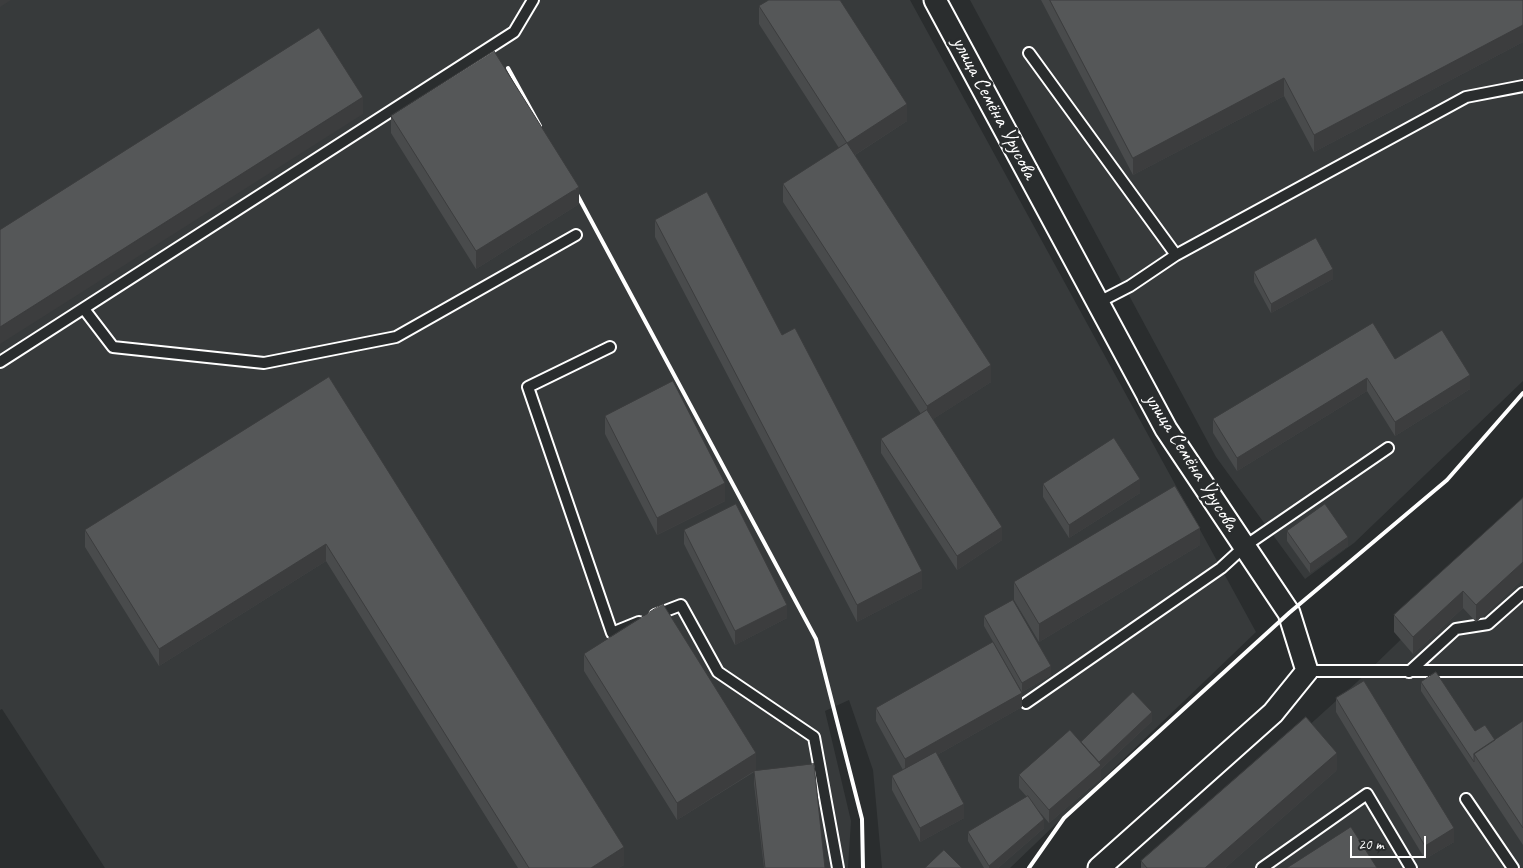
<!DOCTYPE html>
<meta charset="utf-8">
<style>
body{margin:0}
#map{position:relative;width:1523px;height:868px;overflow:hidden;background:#2a2d2e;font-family:Caveat,sans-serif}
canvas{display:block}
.scale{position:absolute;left:1350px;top:836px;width:76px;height:22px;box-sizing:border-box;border:2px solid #fff;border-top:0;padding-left:6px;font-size:15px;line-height:18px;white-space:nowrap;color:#fff;-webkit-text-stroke:4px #2a2d2e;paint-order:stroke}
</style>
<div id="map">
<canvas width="1523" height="868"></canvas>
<div class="scale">20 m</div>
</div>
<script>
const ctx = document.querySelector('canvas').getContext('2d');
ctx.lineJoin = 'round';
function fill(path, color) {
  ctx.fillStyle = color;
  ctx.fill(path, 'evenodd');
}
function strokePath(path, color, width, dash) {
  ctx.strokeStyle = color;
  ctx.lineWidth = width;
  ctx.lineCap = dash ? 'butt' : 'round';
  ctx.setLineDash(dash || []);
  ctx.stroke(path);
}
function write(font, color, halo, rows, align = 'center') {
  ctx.font = font + ' Caveat,sans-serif';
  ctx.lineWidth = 5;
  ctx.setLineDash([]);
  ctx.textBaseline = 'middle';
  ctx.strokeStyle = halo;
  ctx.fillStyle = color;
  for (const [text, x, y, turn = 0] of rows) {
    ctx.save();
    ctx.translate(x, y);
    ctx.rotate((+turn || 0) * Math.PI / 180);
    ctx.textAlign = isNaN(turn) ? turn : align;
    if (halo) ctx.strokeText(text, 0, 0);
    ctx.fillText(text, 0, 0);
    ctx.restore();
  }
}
const built = new Path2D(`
 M 0,0 L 910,0 L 1256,632 L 1010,868 L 882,868 L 873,770 L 849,700 L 825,711 L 851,821 L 848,868 L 105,868 L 2,709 L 0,710 Z
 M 970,0 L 1523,0 L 1523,381 L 1354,543 L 1305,579 L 1216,457 Z
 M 1523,521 L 1523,868 L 1151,868 L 1357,682 Z`);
const lane = new Path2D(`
 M 1029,53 L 1176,255
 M 1099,302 L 1130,286 L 1176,255 L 1466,97 L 1523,86
 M 84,309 L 113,347 L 264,363 L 396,337 L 576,235
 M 610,347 L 528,387 L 612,633 L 639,622
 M 0,362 L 514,32 L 533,0
 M 655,615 L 681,605 L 718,672 L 814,737 L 838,868
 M 1307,671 L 1523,671
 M 1409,672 L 1456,629 L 1488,624 L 1523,593
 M 1026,703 L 1221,568 L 1245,546 L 1388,448
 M 1466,799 L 1513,868
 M 1262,868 L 1367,794 L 1411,868`);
const street = new Path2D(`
 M 935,0 L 1166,429 L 1289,613 L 1307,671 L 1273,713 L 1099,868`);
const rail = new Path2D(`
 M 508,68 L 540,126
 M 572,185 L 816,639 L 862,819 L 863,868
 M 1029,868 L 1064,818 L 1289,613 L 1447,480 L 1523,393`);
const wall = new Path2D(`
 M 1041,0 L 1523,0 L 1523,42 L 1314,152 L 1284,96 L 1133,175 Z
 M 759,6 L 907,121 L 855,155 L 991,382 L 933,419 L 1002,540 L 957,570 L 881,453 L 881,439 L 921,414 L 783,202 L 783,184 L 839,148 L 759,24 Z
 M 391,116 L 579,204 L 476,269 L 391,133 Z
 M 655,220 L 782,335 L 922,588 L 857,622 L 655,237 Z
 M 1254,272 L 1333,279 L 1271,313 L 1254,282 Z
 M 1395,359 L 1470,389 L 1395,436 L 1367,391 L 1237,471 L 1213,433 L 1213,419 Z
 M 329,377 L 624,865 L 618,868 L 518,868 L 326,561 L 159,666 L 85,547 L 85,530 Z
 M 605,416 L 725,501 L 657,535 L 605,434 Z
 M 1043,484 L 1140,493 L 1069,538 L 1043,497 Z
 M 1523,498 L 1523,579 L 1476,622 L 1463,608 L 1413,654 L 1394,632 L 1394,615 Z
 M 684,530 L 787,618 L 735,645 L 684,544 Z
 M 1287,531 L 1348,546 L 1310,573 L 1287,541 Z
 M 1200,545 L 1039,642 L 1014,600 L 1014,582 Z
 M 984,616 L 1051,675 L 1022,692 L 984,626 Z
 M 584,654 L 756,770 L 825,868 L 764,868 L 754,784 L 754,772 L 677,820 L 584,671 Z
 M 1421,682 L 1475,731 L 1495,740 L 1523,721 L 1523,845 L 1421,691 Z
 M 1336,698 L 1454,842 L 1425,859 L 1336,712 Z
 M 1022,707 L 937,755 L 964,818 L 920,842 L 892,790 L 892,776 L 903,770 L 876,721 L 876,708 Z
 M 1152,721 L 1101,769 L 1101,778 L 1049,823 L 1038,810 L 1044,828 L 998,868 L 984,868 L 968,841 L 968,832 L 1027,797 L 1019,788 L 1019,775 L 1081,742 Z
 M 1337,770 L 1225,868 L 1141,868 L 1141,861 Z`);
const shadedWall = new Path2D(`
 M 0,0 L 11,0 L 0,7 Z
 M 1523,25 L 1523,42 L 1314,152 L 1314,135 Z
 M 1284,78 L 1284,96 L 1133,175 L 1133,158 Z
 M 363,97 L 363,114 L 0,344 L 0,327 Z
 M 907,104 L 907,121 L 847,160 L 847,143 Z
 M 579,187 L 579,204 L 476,269 L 476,251 Z
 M 1333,269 L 1333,279 L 1271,313 L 1271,304 Z
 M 991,365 L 991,382 L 927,423 L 927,406 Z
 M 1470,375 L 1470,389 L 1395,436 L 1395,422 Z
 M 1367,378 L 1367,391 L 1237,471 L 1237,458 Z
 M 1140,479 L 1140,493 L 1069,538 L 1069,525 Z
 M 725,483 L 725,501 L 657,535 L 657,518 Z
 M 1002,527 L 1002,540 L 957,570 L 957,556 Z
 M 1200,528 L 1200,545 L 1039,642 L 1039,624 Z
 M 1348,537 L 1348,546 L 1310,573 L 1310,564 Z
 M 326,544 L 326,561 L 159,666 L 159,649 Z
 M 1523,562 L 1523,579 L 1476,622 L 1476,605 Z
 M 922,571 L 922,588 L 857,622 L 857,605 Z
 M 1463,591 L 1463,608 L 1413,654 L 1413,637 Z
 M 787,605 L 787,618 L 735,645 L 735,631 Z
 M 1051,666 L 1051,675 L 1022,692 L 1022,683 Z
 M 1022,693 L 1022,707 L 905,773 L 905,759 Z
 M 1152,712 L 1152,721 L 1101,769 L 1101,778 L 1049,823 L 1049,810 Z
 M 756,753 L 756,770 L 677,820 L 677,803 Z
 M 1337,753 L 1337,770 L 1225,868 L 1205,868 Z
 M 964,804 L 964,818 L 920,842 L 920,828 Z
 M 1044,819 L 1044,828 L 998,868 L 989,868 L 989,866 Z
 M 1454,828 L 1454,842 L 1425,859 L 1425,846 Z
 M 624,847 L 624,865 L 618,868 L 591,868 Z`);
const building = new Path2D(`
 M 769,0 L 840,0 L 907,104 L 847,143 L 759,6 Z
 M 1050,0 L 1523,0 L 1523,25 L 1314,135 L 1284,78 L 1133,158 Z
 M 319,28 L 363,97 L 0,327 L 0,230 Z
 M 494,51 L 579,187 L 476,251 L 391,116 Z
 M 847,143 L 991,365 L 927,406 L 783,184 Z
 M 707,192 L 782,335 L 795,328 L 922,571 L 857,605 L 655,220 Z
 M 1316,238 L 1333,269 L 1271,304 L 1254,272 Z
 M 1373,323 L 1395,359 L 1442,330 L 1470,375 L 1395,422 L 1367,378 L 1237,458 L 1213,419 Z
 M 329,377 L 624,847 L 591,868 L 529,868 L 326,544 L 159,649 L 85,530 Z
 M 673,381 L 725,483 L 657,518 L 605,416 Z
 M 927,410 L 1002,527 L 957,556 L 881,439 Z
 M 1114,438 L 1140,479 L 1069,525 L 1043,484 Z
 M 1175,486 L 1200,528 L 1039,624 L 1014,582 Z
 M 1523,498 L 1523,562 L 1476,605 L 1463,591 L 1413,637 L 1394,615 Z
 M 736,504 L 787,605 L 735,631 L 684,530 Z
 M 1325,504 L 1348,537 L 1310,564 L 1287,531 Z
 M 1013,600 L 1051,666 L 1022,683 L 984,616 Z
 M 663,604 L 756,753 L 677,803 L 584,654 Z
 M 993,642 L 1022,693 L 905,759 L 876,708 Z
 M 1436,672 L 1475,731 L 1485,725 L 1495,740 L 1474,754 L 1474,762 L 1421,682 Z
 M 1364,681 L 1454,828 L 1425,846 L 1336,698 Z
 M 1133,692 L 1152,712 L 1099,762 L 1081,742 Z
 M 1306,717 L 1337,753 L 1205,868 L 1147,868 L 1141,861 Z
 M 1523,721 L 1523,828 L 1474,754 Z
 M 1070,730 L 1101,765 L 1049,810 L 1019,775 Z
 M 936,752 L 964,804 L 920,828 L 892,776 Z
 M 814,764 L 825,868 L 765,868 L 754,771 Z
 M 1028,796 L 1044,819 L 989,866 L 968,832 Z
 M 1351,827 L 1377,868 L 1287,868 Z
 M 944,850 L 962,868 L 925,868 Z`);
const streetNames = [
 ["улица Семёна Урусова",994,108,62],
 ["улица Семёна Урусова",1191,462,58]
];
fill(built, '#373a3b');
strokePath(lane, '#fff', 14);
strokePath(street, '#fff', 25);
strokePath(lane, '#2a2d2e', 10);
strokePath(street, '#2a2d2e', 21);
strokePath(rail, '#fff', 4);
fill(wall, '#494b4c');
fill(shadedWall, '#3c3d3e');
fill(building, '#555758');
strokePath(building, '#3c3d3e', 1);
write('21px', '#fff', '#2a2d2e', streetNames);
</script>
